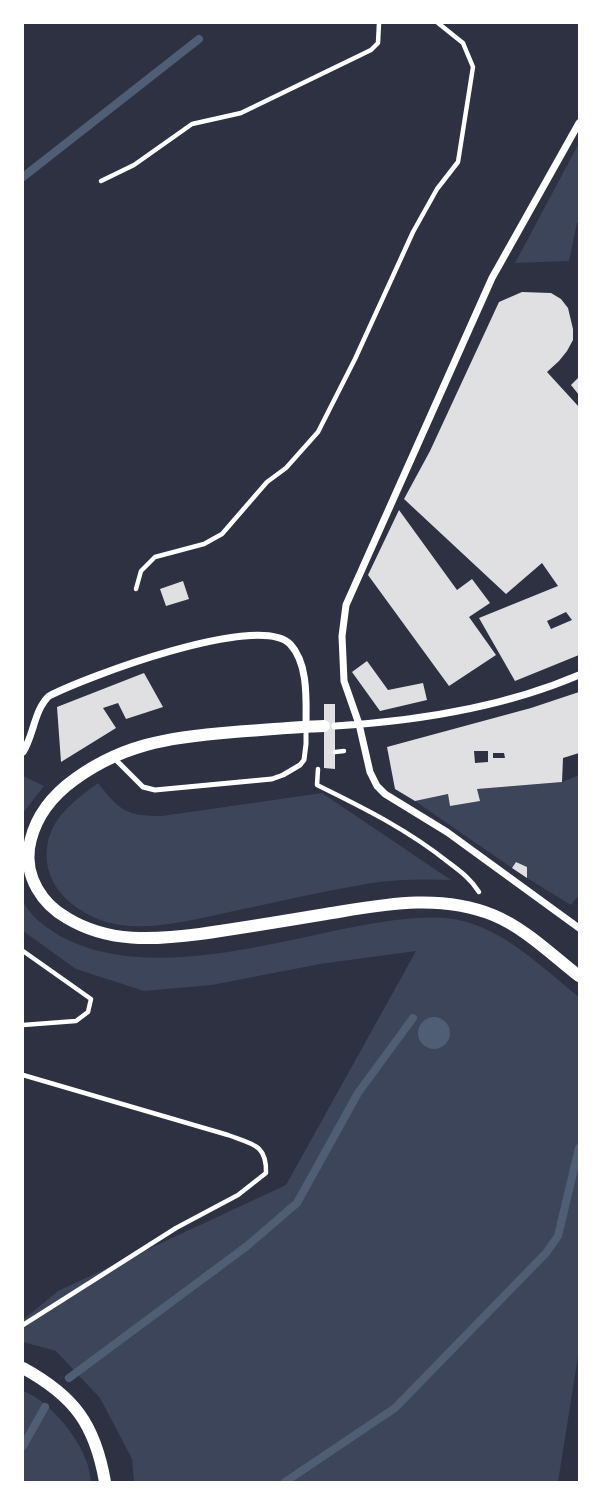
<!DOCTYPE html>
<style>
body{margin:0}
#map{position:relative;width:602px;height:1505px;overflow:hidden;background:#2d3142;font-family:"IBM Plex Serif",serif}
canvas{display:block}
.frame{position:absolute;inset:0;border:24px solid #fff;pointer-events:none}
</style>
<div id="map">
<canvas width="602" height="1505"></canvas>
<div class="frame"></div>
</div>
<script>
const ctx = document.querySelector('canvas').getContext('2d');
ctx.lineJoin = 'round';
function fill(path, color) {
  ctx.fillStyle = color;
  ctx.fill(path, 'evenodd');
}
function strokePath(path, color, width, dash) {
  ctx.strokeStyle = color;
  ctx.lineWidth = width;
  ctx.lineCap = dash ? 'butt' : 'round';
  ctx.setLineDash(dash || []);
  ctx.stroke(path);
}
const green = new Path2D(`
 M 579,143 L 579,223 L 577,223 L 569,261 L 515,263 Z
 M 579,775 L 579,895 L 571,905 L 527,878 L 527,867 L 516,862 L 512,868 L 415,801 L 448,794 L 450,806 L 479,801 L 477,789 L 562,782 Z
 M 23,776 L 44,786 L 23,813 Z
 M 98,783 C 120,811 126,816 162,816 L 322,793 L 451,880 C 423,879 395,879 366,884 C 319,892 272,903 225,913 C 192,920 154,930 120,925 C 82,919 42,890 47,848 C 50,818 75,800 98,783 Z
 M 23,902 C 28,909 33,917 40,922 C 117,986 251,948 338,930 C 375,923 416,914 454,919 C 502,927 543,968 579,997 L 579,1350 L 558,1482 L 134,1482 L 132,1459 L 100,1398 L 56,1351 L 23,1342 L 23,1320 L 58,1291 L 286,1185 L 416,951 L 320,964 L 212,985 L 144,991 L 76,969 L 23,931 Z
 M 23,1391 C 48,1400 77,1435 86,1460 C 89,1467 90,1475 91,1482 L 23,1482 Z`);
const water = new Path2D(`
 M418 1033a16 16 0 1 1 32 0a16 16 0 1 1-32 0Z`);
const stream = new Path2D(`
 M 23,177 L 199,39
 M 69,1378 L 247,1246 L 297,1203 L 358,1093 L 413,1018
 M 23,1446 L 45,1407
 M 285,1482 L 395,1408 L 546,1253 L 558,1236 L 579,1148`);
const building = new Path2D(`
 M 522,292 L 551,293 L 561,299 L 568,308 L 573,329 L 573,340 L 567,351 L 559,361 L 547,372 L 579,407 L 579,655 L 515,681 L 479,618 L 558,586 L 542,563 L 506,594 L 404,499 L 430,451 L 499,302 ZM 566,612 L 572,620 L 551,629 L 547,621 Z
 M 579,377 L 579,395 L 571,385 Z
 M 399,510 L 457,590 L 472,579 L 490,603 L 469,617 L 496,655 L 449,686 L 368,575 Z
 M 183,581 L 189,599 L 166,606 L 160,589 Z
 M 367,661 L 388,690 L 423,683 L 427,700 L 380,711 L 352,672 Z
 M 144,673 L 163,707 L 126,719 L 118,703 L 103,708 L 116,728 L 61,762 L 57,707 Z
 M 579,692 L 579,753 L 563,758 L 562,782 L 477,789 L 480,801 L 450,806 L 448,794 L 415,801 L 395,789 L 387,747 L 531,708 ZM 474,751 L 488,751 L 488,762 L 475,763 ZM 493,753 L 504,753 L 505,758 L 493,758 Z
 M 324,704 L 335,704 L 335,769 L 324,768 Z
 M 516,862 L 527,867 L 527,878 L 512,868 Z`);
const path = new Path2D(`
 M 101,181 L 134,165 L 192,124 L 241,113 L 371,50 L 378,43 L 379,23
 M 136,589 L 141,571 L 155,557 L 204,544 L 222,534 L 267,482 L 286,468 L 318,432 L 355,359 L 413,232 L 437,189 L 458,162 L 473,67 L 463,43 L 438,23
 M 335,752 L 344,751
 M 318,769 L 317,785 C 364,808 408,830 448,862 C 460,871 471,879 479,892
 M 23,951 L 91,999 L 88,1012 L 76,1021 L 23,1025
 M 23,1075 L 228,1135 C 252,1144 267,1144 266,1173 L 238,1195 L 176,1228 L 23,1325`);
const service = new Path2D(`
 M 115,759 L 143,787 L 155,790 L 272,779 L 283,775 L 300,765 L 304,760 L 306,744 L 306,729`);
const minor = new Path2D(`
 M 579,123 L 492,278 L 346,605 L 342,636 L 344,681 L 359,724 L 370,772 L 377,786 L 385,794 L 447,832 L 579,928
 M 335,726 C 418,721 502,708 579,675
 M 23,752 C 34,735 34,710 49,696 C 86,677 258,612 290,644 C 309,664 306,702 306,727`);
const tertiary = new Path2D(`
 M 324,726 C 294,727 264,730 234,732 C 170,737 118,744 66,786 C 47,802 33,823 29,848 C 25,877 42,904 67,918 C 108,943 154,940 200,934 C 242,928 284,921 326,914 C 382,905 438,893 493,915 C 525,928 552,955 579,976
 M 23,1368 C 74,1396 95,1424 105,1482`);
fill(green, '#3c4559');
fill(water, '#4f5d75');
strokePath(stream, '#4f5d75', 8);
fill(building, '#e0e0e3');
strokePath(path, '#fff', 4.5);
strokePath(service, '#fff', 5);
strokePath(minor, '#fff', 7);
strokePath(tertiary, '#fff', 12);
</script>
